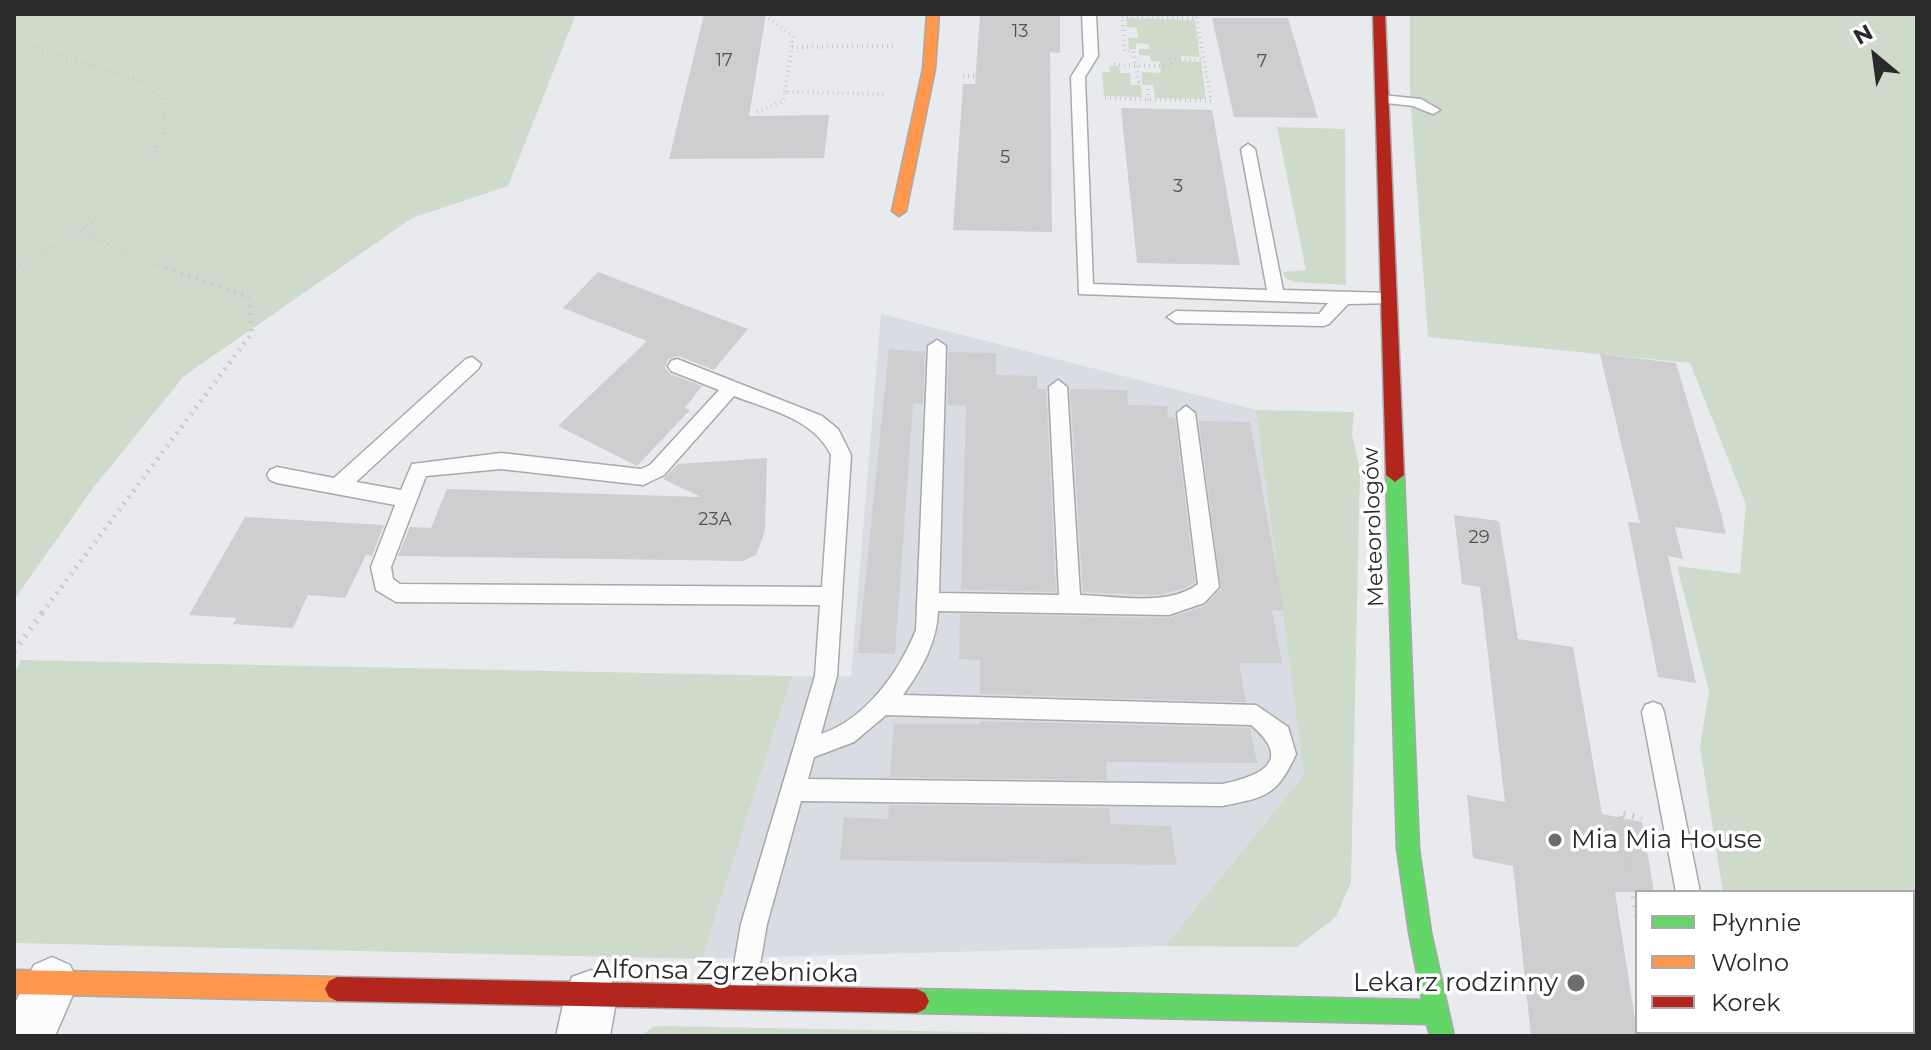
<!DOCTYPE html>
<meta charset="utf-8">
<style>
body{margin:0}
#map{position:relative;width:1931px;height:1050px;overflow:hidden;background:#e9eaed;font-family:Montserrat,sans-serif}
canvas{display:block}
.frame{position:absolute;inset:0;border:16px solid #2a2a2c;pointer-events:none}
.legend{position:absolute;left:1635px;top:890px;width:280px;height:144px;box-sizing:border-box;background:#fff;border:2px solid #aaaaab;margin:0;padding:10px 14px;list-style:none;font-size:24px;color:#2a2a2c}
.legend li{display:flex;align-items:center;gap:16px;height:40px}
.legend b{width:40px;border:2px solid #aaaaab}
.north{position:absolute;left:1835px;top:16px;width:80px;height:80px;-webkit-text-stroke:6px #fff;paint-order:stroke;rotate:331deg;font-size:22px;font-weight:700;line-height:32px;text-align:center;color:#2a2a2c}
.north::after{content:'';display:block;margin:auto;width:28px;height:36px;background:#2a2a2c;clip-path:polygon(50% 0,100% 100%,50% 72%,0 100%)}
</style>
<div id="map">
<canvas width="1931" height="1050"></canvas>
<div class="frame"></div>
<ul class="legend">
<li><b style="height:10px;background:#63d668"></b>Płynnie</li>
<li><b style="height:10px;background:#ff974d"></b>Wolno</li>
<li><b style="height:10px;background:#b3261e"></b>Korek</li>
</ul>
<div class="north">N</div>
</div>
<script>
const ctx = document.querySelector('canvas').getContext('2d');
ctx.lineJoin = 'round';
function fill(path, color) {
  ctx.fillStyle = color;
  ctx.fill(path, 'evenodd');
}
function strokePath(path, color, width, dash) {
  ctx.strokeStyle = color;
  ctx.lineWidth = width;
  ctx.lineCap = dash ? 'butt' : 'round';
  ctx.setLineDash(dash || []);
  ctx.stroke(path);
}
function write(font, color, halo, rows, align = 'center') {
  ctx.font = font + ' Montserrat,sans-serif';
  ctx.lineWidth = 7;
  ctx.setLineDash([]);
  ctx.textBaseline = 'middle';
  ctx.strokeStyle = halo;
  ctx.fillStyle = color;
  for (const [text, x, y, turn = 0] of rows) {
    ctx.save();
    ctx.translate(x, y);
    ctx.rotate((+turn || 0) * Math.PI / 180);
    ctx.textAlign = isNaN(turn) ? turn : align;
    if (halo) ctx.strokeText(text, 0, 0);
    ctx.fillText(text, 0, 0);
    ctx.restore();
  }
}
const built = new Path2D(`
 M 881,314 L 1256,410 L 1304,775 L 1165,946 L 702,959 L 792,676 L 851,676 Z`);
const green = new Path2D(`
 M 14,14 L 576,14 L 508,186 L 412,218 L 184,376 L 93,488 L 14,600 Z
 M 1410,14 L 1917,14 L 1917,1036 L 1746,1036 L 1746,1032 L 1913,1032 L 1913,892 L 1723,892 L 1700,747 L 1709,691 L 1677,566 L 1740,574 L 1746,504 L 1690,363 L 1428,337 L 1410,94 Z
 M 1126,18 L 1195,20 L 1200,57 L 1181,56 L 1181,61 L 1201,62 L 1206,99 L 1155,98 L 1153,85 L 1142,84 L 1142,72 L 1161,73 L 1160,62 L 1151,61 L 1150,56 L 1139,55 L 1139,49 L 1149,49 L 1149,44 L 1136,43 L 1136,49 L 1129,49 L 1128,38 L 1138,38 L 1137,28 L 1127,27 Z
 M 1109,66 L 1119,66 L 1120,73 L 1130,73 L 1131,85 L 1141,85 L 1142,97 L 1104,96 L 1102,72 L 1110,72 Z
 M 1277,127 L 1345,129 L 1346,285 L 1295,282 L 1285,278 L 1283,272 L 1306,270 Z
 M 1256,410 L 1354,412 L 1352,435 L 1360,469 L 1351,882 L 1336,917 L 1297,947 L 1165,946 L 1304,775 Z
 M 21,660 L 792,676 L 702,959 L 14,943 L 14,674 Z
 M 663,1026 L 1173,1036 L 641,1036 L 653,1027 Z`);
const building = new Path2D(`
 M 704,14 L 766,14 L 749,116 L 829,115 L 824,158 L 669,159 Z
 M 980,14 L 1060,14 L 1060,53 L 1050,52 L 1052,232 L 953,230 L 963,84 L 975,84 Z
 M 1212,18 L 1288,18 L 1318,118 L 1234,117 Z
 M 1121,108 L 1212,110 L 1240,265 L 1137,263 Z
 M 598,272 L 748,329 L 714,370 L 678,356 L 668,359 L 665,368 L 670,374 L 702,386 L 685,408 L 690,410 L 637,466 L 558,426 L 647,341 L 563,308 Z
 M 889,349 L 925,352 L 923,404 L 913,403 L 895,654 L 858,653 Z
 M 949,352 L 996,353 L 996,375 L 1037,376 L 1037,389 L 1046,389 L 1056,592 L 961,590 L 966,406 L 947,405 Z
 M 1600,354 L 1676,363 L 1720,510 L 1726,534 L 1675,527 L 1683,559 L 1668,556 L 1696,683 L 1658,677 L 1628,522 L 1640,523 Z
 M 1070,389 L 1127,390 L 1128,405 L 1167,406 L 1168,417 L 1175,418 L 1195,582 L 1185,588 L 1157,595 L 1083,592 Z
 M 1199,421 L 1250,422 L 1284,611 L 1272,610 L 1282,663 L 1239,663 L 1246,702 L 980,694 L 980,660 L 959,659 L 960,614 L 1169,618 L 1205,606 L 1221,589 Z
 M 767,458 L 765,531 L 756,555 L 743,561 L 398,556 L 410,527 L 431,528 L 447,489 L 701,497 L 663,479 L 678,464 Z
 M 1454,515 L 1499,521 L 1518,639 L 1573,647 L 1602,814 L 1642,822 L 1654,892 L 1615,892 L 1637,1032 L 1640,1036 L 1531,1036 L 1513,866 L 1473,858 L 1467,795 L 1505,802 L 1480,587 L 1462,584 Z
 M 245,517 L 384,525 L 372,556 L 366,555 L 345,598 L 308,595 L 293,628 L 233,624 L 237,618 L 189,615 Z
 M 980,721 L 1250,728 L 1257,763 L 1106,762 L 1107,780 L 890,777 L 894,724 L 980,724 Z
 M 889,805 L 1109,808 L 1111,824 L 1171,826 L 1177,865 L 840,860 L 844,817 L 888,819 Z`);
const pathFar2 = new Path2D(`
 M 769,18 L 793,36 L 785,92
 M 14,40 L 145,83 L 163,103 L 165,130 L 148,164 L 120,198 L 80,231 L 14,270
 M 792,47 L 895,46
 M 1114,65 L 1172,66 L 1170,59 L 1203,60
 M 963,76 L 1053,77
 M 1105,98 L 1211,101 L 1196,14
 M 1149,100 L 1147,83 L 1139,82 L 1133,51 L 1125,51 L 1122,16 L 1196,18
 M 757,112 L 783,101 L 785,92 L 886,94
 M 80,231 L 139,259 L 171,270`);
const pathFar1 = new Path2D(`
 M 14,270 L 18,268
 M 42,613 L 252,333 L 248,296 L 165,268`);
const path = new Path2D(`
 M 14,651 L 44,611
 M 1608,849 L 1626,852
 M 1637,916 L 1620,813 L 1642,818`);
const lane = new Path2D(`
 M 1082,14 L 1096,14 L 1098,56 L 1085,77 L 1093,284 L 1267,290 L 1241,149 L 1248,144 L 1255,149 L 1283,290 L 1389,293 L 1397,299 L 1395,303 L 1348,304 L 1329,324 L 1323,326 L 1176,323 L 1167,317 L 1176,311 L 1319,314 L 1328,303 L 1079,294 L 1071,77 L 1084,56 Z
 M 1382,95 L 1421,99 L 1440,110 L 1433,114 L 1413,106 L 1377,102 L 1377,96 Z
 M 937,340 L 946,346 L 939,593 L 1059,595 L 1049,387 L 1058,380 L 1067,387 L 1080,595 C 1115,596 1169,607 1198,584 L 1177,413 L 1186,406 L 1195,413 L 1219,587 L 1204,603 L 1169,615 L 938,611 C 937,643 921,670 903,695 L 1256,705 L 1288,727 L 1296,754 C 1276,797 1266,797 1222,806 L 801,801 L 767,924 L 755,994 L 751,1003 L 742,1007 L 733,1003 L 729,994 L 741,924 L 815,676 L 820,605 L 396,602 L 376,590 L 371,567 L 395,505 L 277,483 L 270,480 L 267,475 L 270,470 L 277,467 L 334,478 L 466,359 L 472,357 L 481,364 L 478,369 L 356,482 L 401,490 L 412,464 L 501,453 L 641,469 L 650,465 L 719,390 L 671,371 L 668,366 L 671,361 L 677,359 L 822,416 L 838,429 L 851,455 L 837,676 L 821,734 C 866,719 899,672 916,630 L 928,346 ZM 734,396 C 770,410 814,419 831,455 L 822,587 L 400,584 L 393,579 L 391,567 L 426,476 L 501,469 L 643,485 L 664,475 ZM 886,715 L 1251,725 C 1294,761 1261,776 1222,784 L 808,779 L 814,757 L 854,742 Z
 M 1653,702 L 1661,705 L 1664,712 L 1700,892 L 1676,892 L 1642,712 L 1645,705 Z
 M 1703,1032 L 1729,1032 L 1730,1036 L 1704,1036 Z`);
const street = new Path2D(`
 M 52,957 L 70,965 L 78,983 L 55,1036 L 14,1036 L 14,1005 L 34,965 Z
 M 591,970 L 610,977 L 617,996 L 610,1036 L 556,1036 L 565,996 L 572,977 Z`);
const fast = new Path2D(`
 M 1395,468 L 1404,475 L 1419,849 L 1431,932 L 1454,1036 L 1430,1036 L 1427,1024 L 917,1013 L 909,1009 L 905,1001 L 909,993 L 917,989 L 1422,1000 L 1409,932 L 1397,849 L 1386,475 Z`);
const slow = new Path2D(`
 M 927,14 L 939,14 L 935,69 L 906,211 L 899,216 L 892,211 L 923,69 Z
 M 14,970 L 337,977 L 345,981 L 349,989 L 345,997 L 337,1001 L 14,994 Z`);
const jam = new Path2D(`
 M 1373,14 L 1385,14 L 1404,475 L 1395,482 L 1386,475 Z
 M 337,977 L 917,989 L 925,993 L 929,1001 L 925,1009 L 917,1013 L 337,1001 L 329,997 L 325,989 L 329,981 Z`);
const markers = [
 [1555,840,8,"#6d6d70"],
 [1576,983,10,"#6d6d70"]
];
const numberNames = [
 ["13",1020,32],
 ["17",724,61],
 ["7",1262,62],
 ["5",1005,158],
 ["3",1178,187],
 ["23A",715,520],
 ["29",1479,538]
];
const streetNames = [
 ["Meteorologów",1374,527,-92]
];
const nearPoinames = [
 ["Mia Mia House",1571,840],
 ["Lekarz rodzinny",1558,983,"right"]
];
const nearStreetnames = [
 ["Alfonsa Zgrzebnioka",726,972,1]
];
fill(built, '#dadce3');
fill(green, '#cedbcb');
fill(building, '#ceced0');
strokePath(lane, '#a8a9ab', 3);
strokePath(street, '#a8a9ab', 3);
strokePath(fast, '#a8a9ab', 3);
strokePath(slow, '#a8a9ab', 3);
strokePath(jam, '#a8a9ab', 3);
strokePath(pathFar2, '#cbcbcc', 4, [1, 4]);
strokePath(pathFar1, '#cbcbcc', 5, [2, 6]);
strokePath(path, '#cbcbcc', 6, [2, 7]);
fill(lane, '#fcfcfc');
fill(street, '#fcfcfc');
fill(fast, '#63d668');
fill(slow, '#ff974d');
fill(jam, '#b3261e');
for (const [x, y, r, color] of markers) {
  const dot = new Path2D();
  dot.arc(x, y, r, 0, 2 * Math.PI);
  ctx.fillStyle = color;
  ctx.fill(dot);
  strokePath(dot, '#fff', 3);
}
write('18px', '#535355', null, numberNames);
write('22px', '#2a2a2c', '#fff', streetNames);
write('26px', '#2a2a2c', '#fff', nearPoinames, 'left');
write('26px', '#2a2a2c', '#fff', nearStreetnames);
</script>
